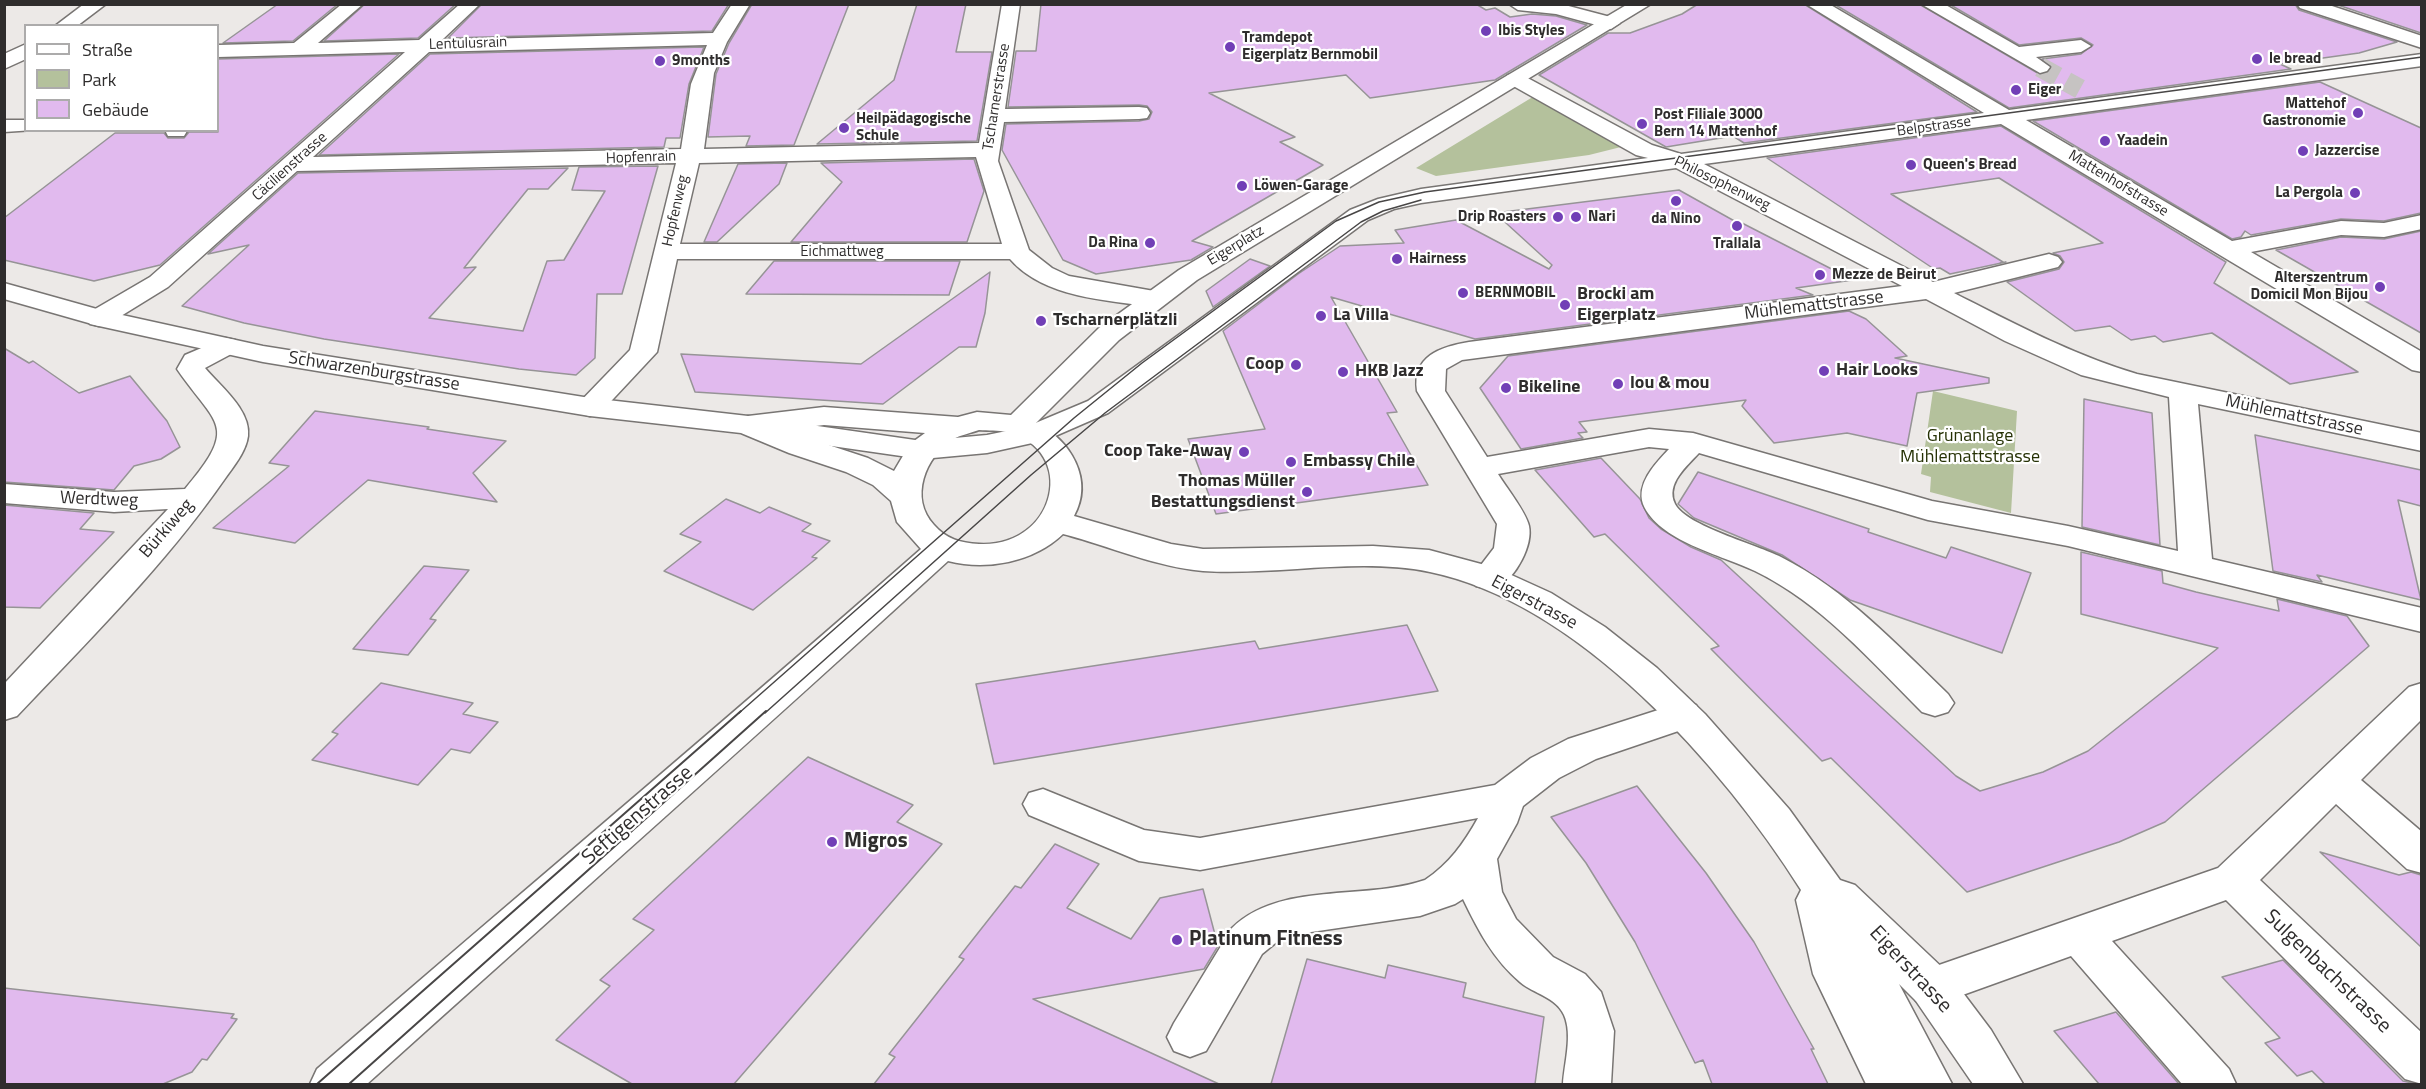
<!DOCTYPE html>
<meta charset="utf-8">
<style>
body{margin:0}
#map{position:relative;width:2426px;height:1089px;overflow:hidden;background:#ece9e7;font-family:"Titillium Web",sans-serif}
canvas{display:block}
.frame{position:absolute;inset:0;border:6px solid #2f2d2d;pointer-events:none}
.legend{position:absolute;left:24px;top:24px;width:195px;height:108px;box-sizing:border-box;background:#fff;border:2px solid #acabab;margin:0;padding:8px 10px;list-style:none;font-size:18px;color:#2f2d2d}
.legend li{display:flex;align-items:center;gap:12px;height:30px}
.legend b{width:30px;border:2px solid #acabab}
</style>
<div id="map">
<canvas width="2426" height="1089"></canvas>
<div class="frame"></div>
<ul class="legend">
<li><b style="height:8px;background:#fff"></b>Straße</li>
<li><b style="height:16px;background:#b4c19c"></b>Park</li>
<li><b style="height:16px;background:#e1baee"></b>Gebäude</li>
</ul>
</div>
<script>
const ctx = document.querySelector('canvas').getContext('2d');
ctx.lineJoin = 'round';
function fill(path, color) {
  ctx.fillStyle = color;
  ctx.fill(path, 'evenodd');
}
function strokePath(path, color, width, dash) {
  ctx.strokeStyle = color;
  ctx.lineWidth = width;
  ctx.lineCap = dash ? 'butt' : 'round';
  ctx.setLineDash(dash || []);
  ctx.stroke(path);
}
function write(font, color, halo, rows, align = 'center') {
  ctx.font = font + ' "Titillium Web",sans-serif';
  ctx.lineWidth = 4.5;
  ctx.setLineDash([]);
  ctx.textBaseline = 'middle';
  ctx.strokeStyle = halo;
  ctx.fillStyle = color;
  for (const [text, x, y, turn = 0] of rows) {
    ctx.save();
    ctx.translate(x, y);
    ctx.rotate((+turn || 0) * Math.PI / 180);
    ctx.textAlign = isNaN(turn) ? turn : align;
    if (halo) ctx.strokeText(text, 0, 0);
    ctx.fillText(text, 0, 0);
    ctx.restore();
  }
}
const green = new Path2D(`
 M 1536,95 L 1625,146 L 1589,155 L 1436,176 L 1416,168 Z
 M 1933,391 L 2017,411 L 2011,513 L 1930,492 L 1931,477 L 1921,474 Z`);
const building = new Path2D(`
 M 278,4 L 338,4 L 293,41 L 223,43 Z
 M 365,4 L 456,4 L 418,38 L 324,41 Z
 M 482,4 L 729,4 L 712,31 L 448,38 Z
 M 752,4 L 849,4 L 794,145 L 746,146 L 750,136 L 708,137 L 716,74 L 729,43 Z
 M 917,4 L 966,4 L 956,52 L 992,52 L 977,141 L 817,144 L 894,80 Z
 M 1041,4 L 1476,4 L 1486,10 L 1495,8 L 1510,17 L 1532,14 L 1556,16 L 1587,25 L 1495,80 L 1370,98 L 1346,75 L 1209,93 L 1295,137 L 1280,142 L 1323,165 L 1192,241 L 1213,247 L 1191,260 L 1096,274 L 1063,260 L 1002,150 L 1006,124 L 1139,121 L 1149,119 L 1152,112 L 1147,106 L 1139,105 L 1008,107 L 1016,51 L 1036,51 Z
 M 1698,4 L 1804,4 L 1977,112 L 1744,143 L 1733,136 L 1666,147 L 1539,75 L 1608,33 L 1630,33 L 1682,14 Z
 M 1834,4 L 1919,4 L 2041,75 L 2049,72 L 2052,67 L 2042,59 L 2081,54 L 2093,45 L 2081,38 L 2019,45 L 1949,4 L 2295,4 L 2299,10 L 2397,42 L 2359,53 L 2280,64 L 2291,69 L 2009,108 Z
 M 2335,4 L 2421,4 L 2421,33 Z
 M 704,47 L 689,84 L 680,138 L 666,138 L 664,147 L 319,155 L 430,54 Z
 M 399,54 L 160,265 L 94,281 L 4,260 L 4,218 L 115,133 L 164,133 L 168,138 L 184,138 L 189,132 L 218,132 L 218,59 Z
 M 2320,82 L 2421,128 L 2421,213 L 2384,221 L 2341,219 L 2251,235 L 2245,231 L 2241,237 L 2232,239 L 2033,121 Z
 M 2001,126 L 2226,262 L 2214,283 L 2358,372 L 2290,384 L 2212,333 L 2163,342 L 2155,336 L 2131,340 L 2110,326 L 2075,331 L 2007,282 L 2059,269 L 2064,262 L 2060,256 L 2053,253 L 2103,243 L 1999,178 L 1891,194 L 2003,262 L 2000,263 L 2006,262 L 1950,274 L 1940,268 L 1934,269 L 1767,158 Z
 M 974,159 L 984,191 L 967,242 L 791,242 L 842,182 L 821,163 Z
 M 787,163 L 779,184 L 717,242 L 704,242 L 738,164 Z
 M 658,166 L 622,294 L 597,294 L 595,358 L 576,375 L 519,369 L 324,339 L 244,323 L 182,306 L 249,245 L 208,254 L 298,173 L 568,168 L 548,189 L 528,189 L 464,268 L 476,267 L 429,318 L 523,331 L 547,261 L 564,260 L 605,191 L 572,190 L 579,167 Z
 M 1679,190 L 1738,223 L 1740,222 L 1853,280 L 1796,288 L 1813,295 L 1475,339 L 1331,297 L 1397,412 L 1387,413 L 1428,485 L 1216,514 L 1188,439 L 1265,429 L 1223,331 L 1298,274 L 1340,246 L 1404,243 L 1395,230 L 1456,220 L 1549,269 L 1552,265 L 1495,213 Z
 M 2421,231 L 2421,333 L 2276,250 L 2341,237 L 2384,239 Z
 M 1250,259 L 1270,266 L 1213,307 L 1206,291 Z
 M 774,261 L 960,261 L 949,295 L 746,294 Z
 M 990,272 L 985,313 L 976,347 L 959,347 L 883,404 L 695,392 L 681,354 L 861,364 Z
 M 1849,311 L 1866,319 L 1907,356 L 1895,358 L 1989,378 L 1989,383 L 1917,393 L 1907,446 L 1847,433 L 1774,443 L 1742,406 L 1746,400 L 1579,422 L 1587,432 L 1578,433 L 1583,438 L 1521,449 L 1480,388 L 1508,356 Z
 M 4,348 L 29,363 L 33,361 L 79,393 L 130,376 L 167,421 L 180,447 L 161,459 L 134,466 L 114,490 L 4,482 Z
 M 2084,399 L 2152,413 L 2160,545 L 2082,527 Z
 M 315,411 L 429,427 L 427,429 L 506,441 L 473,473 L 497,502 L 368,480 L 295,543 L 213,528 L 289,466 L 269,463 Z
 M 2255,435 L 2421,470 L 2421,506 L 2398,500 L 2421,600 L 2317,575 L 2322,582 L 2273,571 Z
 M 1601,458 L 1640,499 L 1649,518 L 1661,529 L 1691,547 L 1721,560 L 1956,776 L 1980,791 L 2043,772 L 2088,751 L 2218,648 L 2081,614 L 2081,552 L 2162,571 L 2163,583 L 2196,592 L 2279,611 L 2277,599 L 2347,616 L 2369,646 L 2165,822 L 2119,842 L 1967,892 L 1831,758 L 1822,761 L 1711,649 L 1719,646 L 1605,534 L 1594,537 L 1535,470 Z
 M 1698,472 L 1869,529 L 1868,532 L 1946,558 L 1951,547 L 2031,573 L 2002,653 L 1850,600 L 1782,555 L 1694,518 L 1678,504 Z
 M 726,499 L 760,513 L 769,507 L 811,524 L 802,531 L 830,541 L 812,557 L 817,558 L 753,610 L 664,571 L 701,542 L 680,534 Z
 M 4,505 L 94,513 L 80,529 L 114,532 L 40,608 L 4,607 Z
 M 424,566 L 469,570 L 430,619 L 436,620 L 408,655 L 353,649 Z
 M 1407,625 L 1438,691 L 994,764 L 976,684 L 1255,641 L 1259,649 Z
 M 381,683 L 473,703 L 463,714 L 498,722 L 470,753 L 451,749 L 418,785 L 312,760 L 338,734 L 332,732 Z
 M 808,757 L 913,805 L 897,822 L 942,844 L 734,1084 L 632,1084 L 556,1040 L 610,986 L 600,980 L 654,930 L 633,919 Z
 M 1637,786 L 1706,873 L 1754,942 L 1814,1049 L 1811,1049 L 1828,1084 L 1712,1084 L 1703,1060 L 1695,1063 L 1635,942 L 1586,863 L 1551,817 Z
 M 1055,844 L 1099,864 L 1067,908 L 1131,939 L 1160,898 L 1203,889 L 1218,946 L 1204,969 L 1033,999 L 1219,1084 L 874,1084 L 895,1057 L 889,1054 L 964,959 L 959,957 L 1015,886 L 1021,888 Z
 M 2320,852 L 2399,875 L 2411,872 L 2421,875 L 2421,947 Z
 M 1307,959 L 1385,978 L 1388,965 L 1466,983 L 1463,997 L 1544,1017 L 1535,1084 L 1271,1084 Z
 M 2283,960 L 2403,1081 L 2416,1084 L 2325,1084 L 2312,1071 L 2297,1076 L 2265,1043 L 2280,1038 L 2222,977 Z
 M 4,988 L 234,1014 L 231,1018 L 237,1019 L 207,1060 L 202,1059 L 192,1072 L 163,1084 L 4,1084 Z
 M 2116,1012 L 2179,1084 L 2099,1084 L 2054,1031 Z`);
const minorTunnel = new Path2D(`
 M 2040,67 L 2080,89`);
const minor = new Path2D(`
 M 84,4 L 106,4 L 77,26 L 55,26 Z
 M 342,4 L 363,4 L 318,43 L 419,40 L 460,4 L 480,4 L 442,40 L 713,33 L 732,4 L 750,4 L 727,42 L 714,73 L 704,149 L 979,143 L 1002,4 L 1020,4 L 1005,109 L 1139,107 L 1147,108 L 1150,113 L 1147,118 L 1139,119 L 1004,122 L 998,161 L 1029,250 L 1052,268 L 1069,276 L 1154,291 L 1163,293 L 1167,299 L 1163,305 L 1154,307 C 1106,300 1044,298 1010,259 L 677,259 L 657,352 L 600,413 L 590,416 L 580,413 L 575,407 L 630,350 L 676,163 L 297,171 L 168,287 L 108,324 L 99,326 L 90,324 L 86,318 L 90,312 L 150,277 L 405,52 L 218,57 L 218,45 L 294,43 ZM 707,45 L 691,84 L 681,149 L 313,157 L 429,52 ZM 976,157 L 1002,244 L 680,244 L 699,163 Z
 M 1509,4 L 1561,4 L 1618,19 L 1620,23 L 1611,29 L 1556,14 L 1518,10 Z
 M 1806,4 L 1829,4 L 2009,110 L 2422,54 L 2422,66 L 2026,120 L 2232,241 L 2341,221 L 2384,223 L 2422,215 L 2422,229 L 2384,237 L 2341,235 L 2251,252 L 2422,352 L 2422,372 L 2412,370 L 2001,124 L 1704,164 L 1933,282 L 2049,254 L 2058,257 L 2062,262 L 2058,267 L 1954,293 C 2013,323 2073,355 2137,374 L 2422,433 L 2422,451 L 2198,404 L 2212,559 L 2422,608 L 2422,632 L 2068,546 L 1928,520 L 1699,453 C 1687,466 1665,484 1675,504 C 1686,526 1758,545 1781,557 C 1846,590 1896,644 1948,694 L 1954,703 L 1948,712 L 1935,716 L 1922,712 C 1871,661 1821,603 1755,571 C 1722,555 1658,541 1643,504 C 1636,483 1656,463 1669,449 L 1649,447 L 1498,474 C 1506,487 1526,512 1529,526 C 1533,545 1516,577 1499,586 C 1491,590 1484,588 1476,586 L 1471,578 L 1494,548 L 1497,524 L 1417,391 C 1412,356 1440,347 1469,342 L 1902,286 L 1676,168 L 1421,203 L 1394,209 L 1368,220 L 1108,413 L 1046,440 L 987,453 L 922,459 L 748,434 L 737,431 L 733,425 L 737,419 L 748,416 L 922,441 L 987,435 L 1026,427 L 1088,401 L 1350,210 L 1378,199 L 1421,189 L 1648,158 L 1636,155 L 1508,83 L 1505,79 L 1508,75 L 1522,75 L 1652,145 L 1681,154 L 1984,113 ZM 1926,299 L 2005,341 L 2081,375 L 2169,397 L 2178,551 L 2068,526 L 1932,501 L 1693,433 L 1649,429 L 1487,457 L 1445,391 L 1446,369 L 1462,360 Z
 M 1921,4 L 1944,4 L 2019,47 L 2081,40 L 2091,46 L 2081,52 L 2036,57 L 2050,67 L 2047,71 L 2040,73 Z
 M 2297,4 L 2326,4 L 2422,36 L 2422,48 L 2300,8 Z
 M 26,44 L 26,59 L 4,69 L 4,54 Z
 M 4,120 L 26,120 L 26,130 L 34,130 L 4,132 Z
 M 165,130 L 187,130 L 187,131 L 184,136 L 168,136 Z
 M 225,338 L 235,340 L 239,346 L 235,352 L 205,368 C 220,386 251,410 248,436 C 246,452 233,467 224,480 C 165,565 88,641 17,716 L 4,720 L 4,684 L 168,509 L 114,512 L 4,503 L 4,484 L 114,492 L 185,489 C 240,424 216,426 177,369 L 185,355 Z
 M 2422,683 L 2422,719 L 2361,780 L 2422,832 L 2422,873 L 2407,869 L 2336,804 L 2260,880 L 2422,1033 L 2422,1084 L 2405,1079 L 2226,900 L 2112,941 L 2229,1069 L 2236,1084 L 2182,1084 L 2071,956 L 1932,1006 L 1916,1001 L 1909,987 L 1916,973 L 2218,868 L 2409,687 Z
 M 1683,702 L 1696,705 L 1702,715 L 1696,725 L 1596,759 L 1559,778 L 1523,806 L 1517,823 L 1497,859 L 1502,892 L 1516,919 L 1553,957 L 1585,974 L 1601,992 L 1614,1031 L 1611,1084 L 1563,1084 C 1564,1064 1573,1035 1564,1015 C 1556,997 1534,994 1520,982 C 1493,959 1478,930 1463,899 L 1455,904 L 1420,916 L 1284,936 L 1262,954 L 1206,1051 L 1190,1057 L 1174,1051 L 1167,1037 L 1174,1023 L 1232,928 C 1280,881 1364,901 1425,880 C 1449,864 1464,843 1478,818 L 1200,870 L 1139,861 L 1029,815 L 1023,804 L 1029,793 L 1043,789 L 1144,830 L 1200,838 L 1495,785 L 1531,758 L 1568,739 Z`);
const major = new Path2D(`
 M 1628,4 L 1651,4 L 1197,280 L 1119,340 L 1036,423 C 1071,440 1094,480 1074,516 L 1171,544 L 1203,549 L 1373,546 L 1429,550 L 1496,568 L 1551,593 L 1605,627 L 1657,668 L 1705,714 L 1789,809 L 1840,880 L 1855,885 L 1948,973 L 1991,1030 L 2023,1084 L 1973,1084 L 1916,1001 L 1899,984 L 1952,1084 L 1866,1084 L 1813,974 L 1796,900 L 1801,890 C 1723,766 1579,603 1430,572 C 1356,557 1278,576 1203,571 C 1156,567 1109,546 1063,534 C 1034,562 987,571 948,561 C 756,737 560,910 367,1084 L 310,1084 L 317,1069 C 518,895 721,725 921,549 L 897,522 L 891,501 L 873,485 L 846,472 L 789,453 L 741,433 L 590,416 L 263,362 L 99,326 L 4,299 L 4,283 L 104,311 L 263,346 L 590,398 L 748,416 L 824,407 L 958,417 L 977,412 L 1011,415 L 1099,328 L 1179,270 ZM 824,425 L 925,433 L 910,444 L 894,471 L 868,458 L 783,430 ZM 979,430 C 988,431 998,430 1007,432 C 1079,450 1056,548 979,544 C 961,543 946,539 934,525 C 909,498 925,457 953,439 C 961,435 971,433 979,430 Z`);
const tramFar1 = new Path2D(`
 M 739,713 L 1074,418 L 1142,363 L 1336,221 L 1379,202 L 1425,192 L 2422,57
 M 765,713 L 1031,475 L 1105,413 L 1361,222 L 1383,211 L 1421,200`);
const tram = new Path2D(`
 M 317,1084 L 741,711
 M 349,1084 L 766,711`);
const markers = [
 [1486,31,6,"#713fb6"],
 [1230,47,6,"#713fb6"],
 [2257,59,6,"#713fb6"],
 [660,61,6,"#713fb6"],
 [2016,90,6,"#713fb6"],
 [2358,113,6,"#713fb6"],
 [1642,124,6,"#713fb6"],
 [844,128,6,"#713fb6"],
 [2105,141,6,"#713fb6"],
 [2303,151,6,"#713fb6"],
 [1911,165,6,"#713fb6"],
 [1242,186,6,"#713fb6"],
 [2355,193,6,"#713fb6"],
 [1676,201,6,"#713fb6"],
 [1558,217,6,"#713fb6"],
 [1576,217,6,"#713fb6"],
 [1737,226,6,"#713fb6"],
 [1150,243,6,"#713fb6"],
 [1397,259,6,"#713fb6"],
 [1820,275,6,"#713fb6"],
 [2380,287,6,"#713fb6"],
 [1463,293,6,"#713fb6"],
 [1565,305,6,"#713fb6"],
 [1321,316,6,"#713fb6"],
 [1041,321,6,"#713fb6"],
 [1296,365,6,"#713fb6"],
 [1824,371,6,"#713fb6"],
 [1343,372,6,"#713fb6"],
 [1618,384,6,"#713fb6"],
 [1506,388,6,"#713fb6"],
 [1244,452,6,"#713fb6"],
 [1291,462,6,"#713fb6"],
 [1307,492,6,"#713fb6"],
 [832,842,6,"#713fb6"],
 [1177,940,6,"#713fb6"]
];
const farPoinames = [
 ["Ibis Styles",1498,31],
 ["Tramdepot",1242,38],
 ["Eigerplatz Bernmobil",1242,55],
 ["le bread",2269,59],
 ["9months",672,61],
 ["Eiger",2028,90],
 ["Mattehof",2346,104,"right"],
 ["Gastronomie",2346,121,"right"],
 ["Post Filiale 3000",1654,115],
 ["Bern 14 Mattenhof",1654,132],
 ["Heilpädagogische",856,119],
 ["Schule",856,136],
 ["Yaadein",2117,141],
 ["Jazzercise",2315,151],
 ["Queen's Bread",1923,165],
 ["Löwen-Garage",1254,186],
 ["La Pergola",2343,193,"right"],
 ["Drip Roasters",1546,217,"right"],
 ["Nari",1588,217],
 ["da Nino",1676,219,"center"],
 ["Da Rina",1138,243,"right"],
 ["Trallala",1737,244,"center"],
 ["Hairness",1409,259],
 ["Mezze de Beirut",1832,275],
 ["Alterszentrum",2368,278,"right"],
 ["Domicil Mon Bijou",2368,295,"right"],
 ["BERNMOBIL",1475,293]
];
const farStreetnames = [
 ["Lentulusrain",468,44,-2],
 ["Tscharnerstrasse",997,97,-81],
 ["Belpstrasse",1934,127,-8],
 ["Hopfenrain",641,158,-2],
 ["Cäcilienstrasse",290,167,-42],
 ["Philosophenweg",1722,184,26],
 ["Mattenhofstrasse",2118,184,31],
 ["Hopfenweg",676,211,-77],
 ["Eigerplatz",1236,246,-31],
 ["Eichmattweg",842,252]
];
const poiNames = [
 ["Brocki am",1577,295],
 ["Eigerplatz",1577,316],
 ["La Villa",1333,316],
 ["Tscharnerplätzli",1053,321],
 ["Coop",1284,365,"right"],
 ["Hair Looks",1836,371],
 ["HKB Jazz",1355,372],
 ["lou & mou",1630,384],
 ["Bikeline",1518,388],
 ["Coop Take-Away",1232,452,"right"],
 ["Embassy Chile",1303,462],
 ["Thomas Müller",1295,482,"right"],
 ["Bestattungsdienst",1295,503,"right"]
];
const streetNames = [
 ["Mühlemattstrasse",1814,306,-7],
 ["Schwarzenburgstrasse",374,372,9],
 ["Mühlemattstrasse",2294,416,12],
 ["Werdtweg",99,500,2],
 ["Bürkiweg",167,529,-49],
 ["Eigerstrasse",1534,603,28]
];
const parkNames = [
 ["Grünanlage",1970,437],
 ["Mühlemattstrasse",1970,458]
];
const nearStreetnames = [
 ["Seftigenstrasse",638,816,-41],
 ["Eigerstrasse",1910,970,47],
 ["Sulgenbachstrasse",2327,972,44]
];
const nearPoinames = [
 ["Migros",844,842],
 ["Platinum Fitness",1189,940]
];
fill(green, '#b4c19c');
fill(building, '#e1baee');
strokePath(building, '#969496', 1.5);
strokePath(minorTunnel, '#c6c3c2', 20, [20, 10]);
strokePath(minor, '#787573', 3);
strokePath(major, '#787573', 3);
fill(minor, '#fff');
fill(major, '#fff');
strokePath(tramFar1, '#484646', 1.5);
strokePath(tram, '#484646', 2);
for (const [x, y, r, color] of markers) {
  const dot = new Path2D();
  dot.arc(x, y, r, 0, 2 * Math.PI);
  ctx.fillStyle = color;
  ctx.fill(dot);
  strokePath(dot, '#fff', 2);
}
write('bold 15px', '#2f2d2d', '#fff', farPoinames, 'left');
write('15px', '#2f2d2d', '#fff', farStreetnames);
write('bold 18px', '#2f2d2d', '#fff', poiNames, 'left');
write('18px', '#2f2d2d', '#fff', streetNames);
write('18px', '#253104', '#fff', parkNames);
write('21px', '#2f2d2d', '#fff', nearStreetnames);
write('bold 21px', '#2f2d2d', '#fff', nearPoinames, 'left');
</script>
